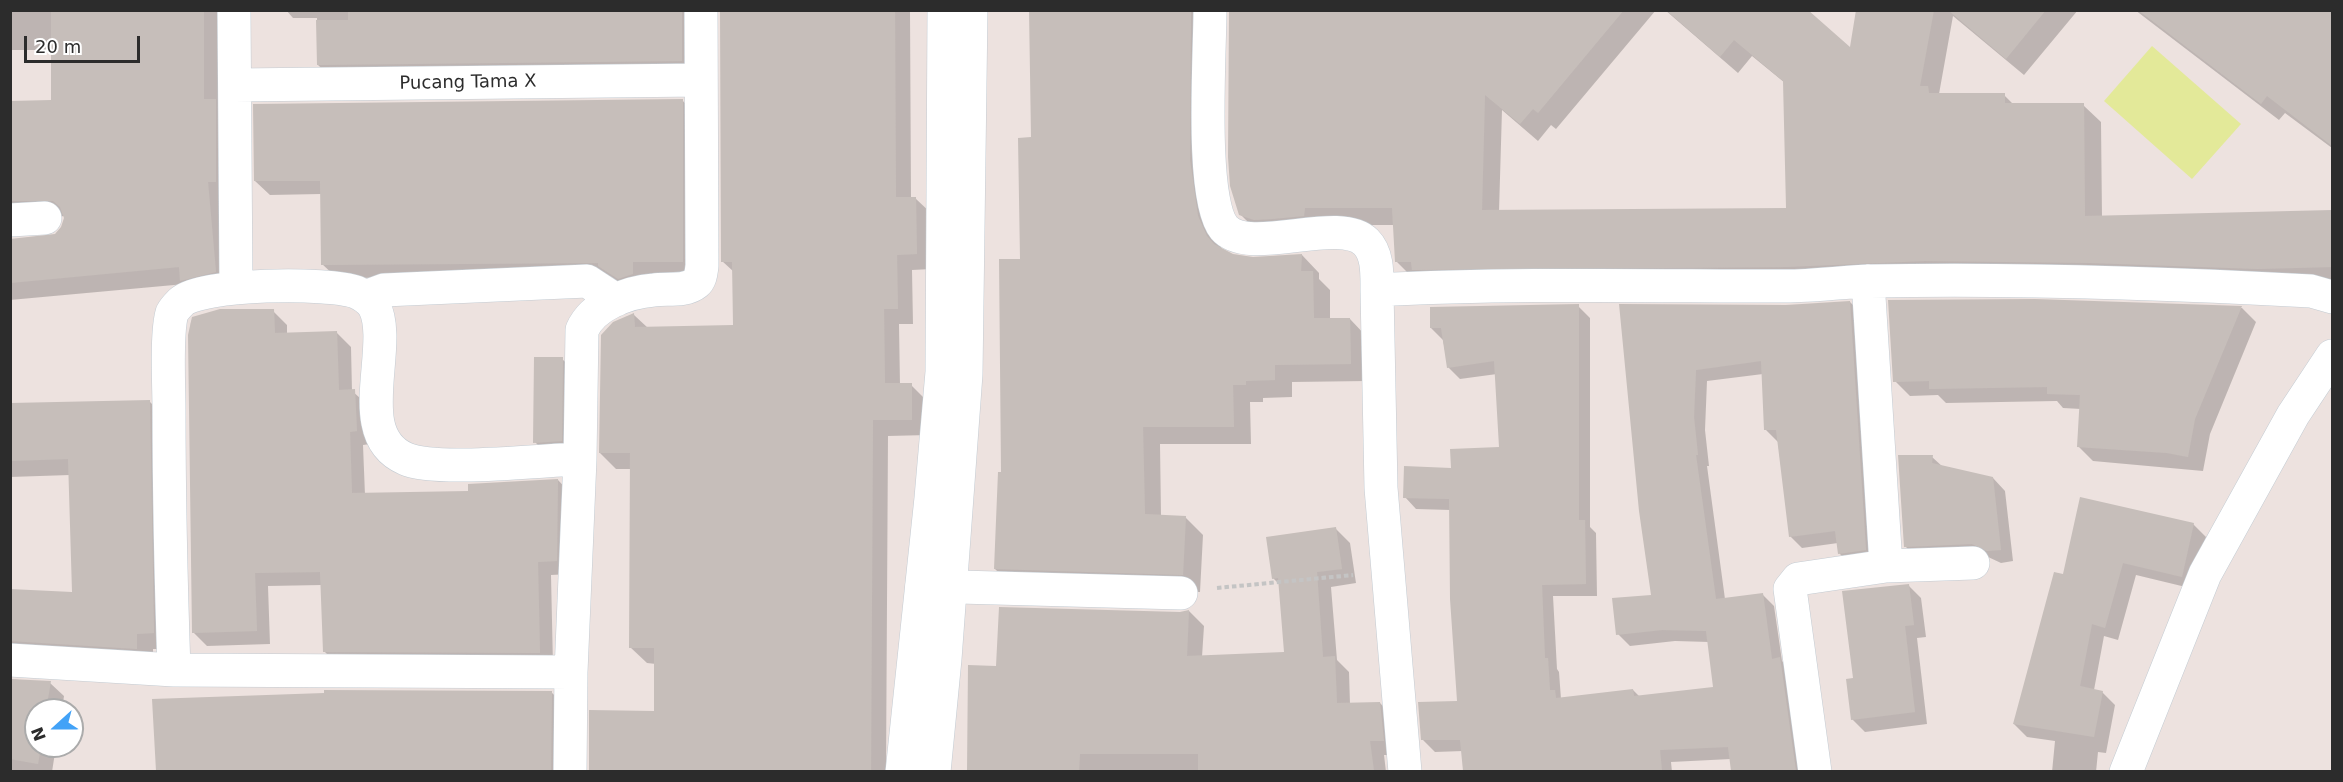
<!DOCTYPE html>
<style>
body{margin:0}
#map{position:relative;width:2343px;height:782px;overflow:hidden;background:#ede2df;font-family:"DejaVu Sans",sans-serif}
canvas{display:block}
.frame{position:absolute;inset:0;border:12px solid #2c2c2c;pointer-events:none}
.north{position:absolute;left:24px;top:698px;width:60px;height:60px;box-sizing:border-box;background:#fff;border:2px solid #ababab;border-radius:50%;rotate:249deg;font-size:16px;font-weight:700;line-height:24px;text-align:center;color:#2c2c2c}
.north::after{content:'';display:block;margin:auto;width:21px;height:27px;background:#42a2f7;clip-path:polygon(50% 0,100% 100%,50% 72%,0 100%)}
.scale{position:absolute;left:24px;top:36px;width:116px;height:27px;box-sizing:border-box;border:3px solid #2c2c2c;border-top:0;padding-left:8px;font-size:18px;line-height:21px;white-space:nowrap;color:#2c2c2c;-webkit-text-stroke:4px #fff;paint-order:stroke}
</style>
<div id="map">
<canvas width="2343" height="782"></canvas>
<div class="frame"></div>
<div class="north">N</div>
<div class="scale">20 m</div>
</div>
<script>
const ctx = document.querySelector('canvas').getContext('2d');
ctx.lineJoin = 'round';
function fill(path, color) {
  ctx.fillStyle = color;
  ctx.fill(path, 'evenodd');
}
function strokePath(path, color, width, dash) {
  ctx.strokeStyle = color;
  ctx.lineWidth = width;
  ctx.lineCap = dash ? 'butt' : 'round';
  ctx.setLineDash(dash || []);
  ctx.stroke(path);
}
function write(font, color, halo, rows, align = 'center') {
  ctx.font = font + ' "DejaVu Sans",sans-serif';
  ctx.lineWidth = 5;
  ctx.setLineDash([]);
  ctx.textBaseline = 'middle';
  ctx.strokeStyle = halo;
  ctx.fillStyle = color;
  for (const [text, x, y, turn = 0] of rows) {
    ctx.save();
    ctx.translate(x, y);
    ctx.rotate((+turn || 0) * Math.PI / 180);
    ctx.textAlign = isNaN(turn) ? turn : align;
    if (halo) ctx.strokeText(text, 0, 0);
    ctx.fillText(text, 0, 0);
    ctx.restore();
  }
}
const pitch = new Path2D(`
 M 2152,46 L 2241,124 L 2192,179 L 2104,101 Z`);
const shadow = new Path2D(`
 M 10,10 L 220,10 L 232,288 L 185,284 L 10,300 L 10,240 L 55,235 L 63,228 L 65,216 L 17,220 L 10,226 L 10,103 L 53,102 L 53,50 L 10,50 Z
 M 286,10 L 707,10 L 698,77 L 335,81 L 318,65 L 317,18 L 293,18 Z
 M 721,10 L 910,10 L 911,198 L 915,198 L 932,214 L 932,269 L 912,270 L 913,324 L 899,324 L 900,385 L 911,385 L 927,401 L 928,435 L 888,436 L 886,772 L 590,772 L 591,711 L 655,713 L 656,664 L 647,663 L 630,647 L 632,469 L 616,469 L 600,453 L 614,324 L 634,315 L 648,328 L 734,327 L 734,272 L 722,261 Z
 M 1031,10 L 1219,10 L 1216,239 L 1223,251 L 1232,256 L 1253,259 L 1302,255 L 1319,273 L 1319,279 L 1330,290 L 1330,320 L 1350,319 L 1367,337 L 1368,381 L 1292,382 L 1292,397 L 1263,398 L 1263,402 L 1250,402 L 1251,444 L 1160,444 L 1161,516 L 1185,517 L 1203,535 L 1200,592 L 1013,586 L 995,569 L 1033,139 Z
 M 1230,10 L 1656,10 L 1556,129 L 1551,125 L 1538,141 L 1502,110 L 1499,212 L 1787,209 L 1785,83 L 1752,56 L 1738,73 L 1665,10 L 1805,10 L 1851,50 L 1858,10 L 2078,10 L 2024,75 L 1953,16 L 1939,94 L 2004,95 L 2014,105 L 2083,105 L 2101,122 L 2102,217 L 2332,212 L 2332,285 L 1414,279 L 1396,261 L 1395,225 L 1322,225 L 1258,232 L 1240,214 Z
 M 2135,10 L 2332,10 L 2332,148 L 2285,113 L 2279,120 Z
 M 682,100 L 696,115 L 697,276 L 633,292 L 610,276 L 337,278 L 322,264 L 321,194 L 270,195 L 255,181 Z
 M 2035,301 L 2242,308 L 2256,322 L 2210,434 L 2203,471 L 2093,461 L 2078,446 L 2081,409 L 2063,408 L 2057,401 L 1946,403 L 1938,395 L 1910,396 L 1895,381 Z
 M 1850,302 L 1862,314 L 1877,562 L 1851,565 L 1839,553 L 1838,543 L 1802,548 L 1790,536 L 1778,442 L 1766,430 L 1763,374 L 1707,381 L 1705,430 L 1709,466 L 1707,466 L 1725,599 L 1762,594 L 1774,606 L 1782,661 L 1792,671 L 1806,772 L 1733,772 L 1731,759 L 1671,762 L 1672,772 L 1465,772 L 1463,751 L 1435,752 L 1423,740 L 1459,703 L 1450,510 L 1416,509 L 1405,497 L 1452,470 L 1500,448 L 1497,374 L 1460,379 L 1448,367 L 1443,340 L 1431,328 L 1578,306 L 1590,318 L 1590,527 L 1596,533 L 1597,596 L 1553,596 L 1557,669 L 1559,672 L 1561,699 L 1633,690 L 1640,697 L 1715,688 L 1709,642 L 1675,641 L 1630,646 L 1618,634 L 1653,596 L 1621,306 L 1786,306 Z
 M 273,311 L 287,325 L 287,334 L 337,333 L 351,347 L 352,391 L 368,405 L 370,444 L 363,445 L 365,495 L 469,492 L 558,480 L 571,494 L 570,574 L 551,575 L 553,666 L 338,665 L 324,651 L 322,585 L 268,586 L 270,644 L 207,646 L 193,632 L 189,347 L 191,321 L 200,315 Z
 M 562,359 L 576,372 L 575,454 L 549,456 L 535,442 Z
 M 150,402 L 166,418 L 170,649 L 153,649 L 153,664 L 10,656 L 10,591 L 74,593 L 70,475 L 10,477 L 10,405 Z
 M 1932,457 L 1943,467 L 1993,478 L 2005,491 L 2013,561 L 2001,563 L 1986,556 L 1917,558 L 1905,546 Z
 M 2193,524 L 2206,537 L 2194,589 L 2136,575 L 2118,640 L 2104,636 L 2094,690 L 2102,692 L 2115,705 L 2106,753 L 2098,752 L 2096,772 L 2052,772 L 2055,741 L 2027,737 L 2014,724 L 2064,576 Z
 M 1335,528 L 1350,543 L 1356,583 L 1331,587 L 1337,660 L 1349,672 L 1350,704 L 1380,703 L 1394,718 L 1398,755 L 1384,755 L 1386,772 L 1311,772 L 1310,760 L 1237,767 L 1237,772 L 969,772 L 970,667 L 997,667 L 1189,611 L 1204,626 L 1202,657 L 1285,654 L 1280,585 L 1273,578 Z
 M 1909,586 L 1921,598 L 1926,637 L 1917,638 L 1927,724 L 1865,732 L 1852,719 L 1855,679 Z
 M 10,679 L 50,683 L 64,696 L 62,710 L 36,710 L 36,746 L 56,746 L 52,772 L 10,770 Z
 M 551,692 L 568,708 L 567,772 L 157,772 L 154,701 Z`);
const building = new Path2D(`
 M 51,10 L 204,10 L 204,99 L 216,99 L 216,182 L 208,182 L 216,272 L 180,281 L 179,267 L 10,283 L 10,239 L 55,234 L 61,227 L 64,218 L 60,207 L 53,201 L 10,201 L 10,101 L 51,100 Z
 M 348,10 L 682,10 L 682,61 L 317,65 L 316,20 L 348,20 Z
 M 720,10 L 895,10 L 896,197 L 916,197 L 917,254 L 897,255 L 898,309 L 884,309 L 885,383 L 912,383 L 912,420 L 873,420 L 871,771 L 589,771 L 589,710 L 654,711 L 654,648 L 629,648 L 630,453 L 599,453 L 601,335 L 613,322 L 634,313 L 635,327 L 733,325 L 732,262 L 721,262 Z
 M 1029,10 L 1191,10 L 1190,160 L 1198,216 L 1207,236 L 1214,244 L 1233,254 L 1253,257 L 1302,254 L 1301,271 L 1313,271 L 1314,318 L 1350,318 L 1351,364 L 1275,365 L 1275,380 L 1246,381 L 1246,385 L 1233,385 L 1234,427 L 1143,427 L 1145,514 L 1186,516 L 1183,575 L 994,569 L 998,472 L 1001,472 L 999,259 L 1020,259 L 1018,138 L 1031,137 Z
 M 1229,10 L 1624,10 L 1538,113 L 1533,109 L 1520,124 L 1485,95 L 1482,210 L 1786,208 L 1783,81 L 1734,40 L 1720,57 L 1666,10 L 1808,10 L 1850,47 L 1856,10 L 1934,10 L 1920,86 L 1928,86 L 1929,93 L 2005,93 L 2005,103 L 2084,103 L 2085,216 L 2332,210 L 2332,267 L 2258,269 L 2091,263 L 1925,261 L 1786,267 L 1412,270 L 1411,262 L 1395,262 L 1392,208 L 1305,208 L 1304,216 L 1272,219 L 1254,220 L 1239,215 L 1230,186 L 1228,157 Z
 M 1948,10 L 2046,10 L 2006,59 Z
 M 2138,10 L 2332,10 L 2332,146 L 2267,96 L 2261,104 Z
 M 683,99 L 683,262 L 633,262 L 633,274 L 618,279 L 598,266 L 598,263 L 321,265 L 320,181 L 254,181 L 253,104 Z
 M 2035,299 L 2242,306 L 2195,419 L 2188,457 L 2167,453 L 2077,447 L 2080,395 L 2047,394 L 2047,387 L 1929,389 L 1929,381 L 1893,382 L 1888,300 Z
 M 1850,301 L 1866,550 L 1838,554 L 1835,531 L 1789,537 L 1776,430 L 1764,430 L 1761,361 L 1696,370 L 1694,417 L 1698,455 L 1696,455 L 1716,599 L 1763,593 L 1772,659 L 1780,657 L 1796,771 L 1731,771 L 1728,747 L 1660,750 L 1662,771 L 1463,771 L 1460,740 L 1421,740 L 1418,702 L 1457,701 L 1450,599 L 1449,499 L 1403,498 L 1404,466 L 1451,468 L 1450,449 L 1499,447 L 1494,361 L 1447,368 L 1441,328 L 1430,328 L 1430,307 L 1579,304 L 1579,520 L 1585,520 L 1586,584 L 1542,585 L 1545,658 L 1548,658 L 1550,690 L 1555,690 L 1556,698 L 1633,689 L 1634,696 L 1713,687 L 1706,631 L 1662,630 L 1616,635 L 1612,598 L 1651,595 L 1639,511 L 1619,304 L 1786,305 Z
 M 220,309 L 274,309 L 275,333 L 337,331 L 339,390 L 355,389 L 357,431 L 350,432 L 352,493 L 468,491 L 468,484 L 558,479 L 557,561 L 538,562 L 540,653 L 323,652 L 320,572 L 255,573 L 257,631 L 192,633 L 188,335 L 192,317 Z
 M 534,357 L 563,357 L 562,441 L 533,443 Z
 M 150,400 L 154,633 L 137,634 L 137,649 L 10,641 L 10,589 L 72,592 L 68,459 L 10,461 L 10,403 Z
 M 1898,455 L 1933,455 L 1932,463 L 1993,477 L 2001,550 L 1987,551 L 1972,544 L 1904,547 Z
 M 2080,497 L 2194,523 L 2182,577 L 2123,563 L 2105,628 L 2092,624 L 2080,686 L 2103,691 L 2094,737 L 2013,724 L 2054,572 L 2063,574 Z
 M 1336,527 L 1342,569 L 1317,572 L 1323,657 L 1335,656 L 1337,703 L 1380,702 L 1384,741 L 1370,741 L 1374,771 L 1198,771 L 1198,754 L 1080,754 L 1079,771 L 967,771 L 968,665 L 996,666 L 999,607 L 1180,612 L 1189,610 L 1187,656 L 1284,652 L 1278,578 L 1272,579 L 1266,537 Z
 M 1909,584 L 1914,625 L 1905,626 L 1915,712 L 1851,720 L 1846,679 L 1853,678 L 1842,591 Z
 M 10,679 L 51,681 L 46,710 L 36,710 L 36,746 L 41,746 L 38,764 L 10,759 Z
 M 324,690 L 552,691 L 551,771 L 156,771 L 152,699 L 324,693 Z`);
const path = new Path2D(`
 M 1217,588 L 1353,575`);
const minor = new Path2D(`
 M 234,10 L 236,288
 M 1210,10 C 1210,53 1200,200 1224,228 C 1249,257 1339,215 1366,242 C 1378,254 1377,274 1377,290
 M 235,85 L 701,80
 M 10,220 L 45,218
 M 1868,281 L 1886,566
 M 365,297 L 384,290 L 587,281 L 616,300
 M 922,586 L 1181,593
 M 10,660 L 174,670
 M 571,672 L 174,670 C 171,583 169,496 169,409 C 169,386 166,333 172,313 C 174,309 178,305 181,302 C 201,283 329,282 356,292 C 363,295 370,300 374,306 C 395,346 349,435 406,459 C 436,472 542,460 580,459 L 582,330 C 593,305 628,292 654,290 C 666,288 685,292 696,283 C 701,279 701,272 702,266 L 701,10
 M 570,772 L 571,672 L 580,459
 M 1405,772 L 1381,488 L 1377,290 C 1513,283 1649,286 1786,286 C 1814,286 1842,282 1870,281 C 2017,278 2164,283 2311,291 L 2332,297
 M 1815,772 L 1791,596 L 1790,589 L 1798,579 L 1886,566 L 1973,563
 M 2126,772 L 2205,574 L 2293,415 L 2332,356`);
const secondary = new Path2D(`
 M 902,772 L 931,498 L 942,372 L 944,10
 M 934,772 L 945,659 L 966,374 L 971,10`);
const streetNames = [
 ["Pucang Tama X",468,83,-1]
];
fill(pitch, '#e3e999');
fill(shadow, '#0003');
fill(building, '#c6beba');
strokePath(minor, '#c3cbd2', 34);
strokePath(secondary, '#c3cbd2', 34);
strokePath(path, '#c4c4c4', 4, [4.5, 3]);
strokePath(minor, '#fff', 33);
strokePath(secondary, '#fff', 33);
write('18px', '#2c2c2c', '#fff', streetNames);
</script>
